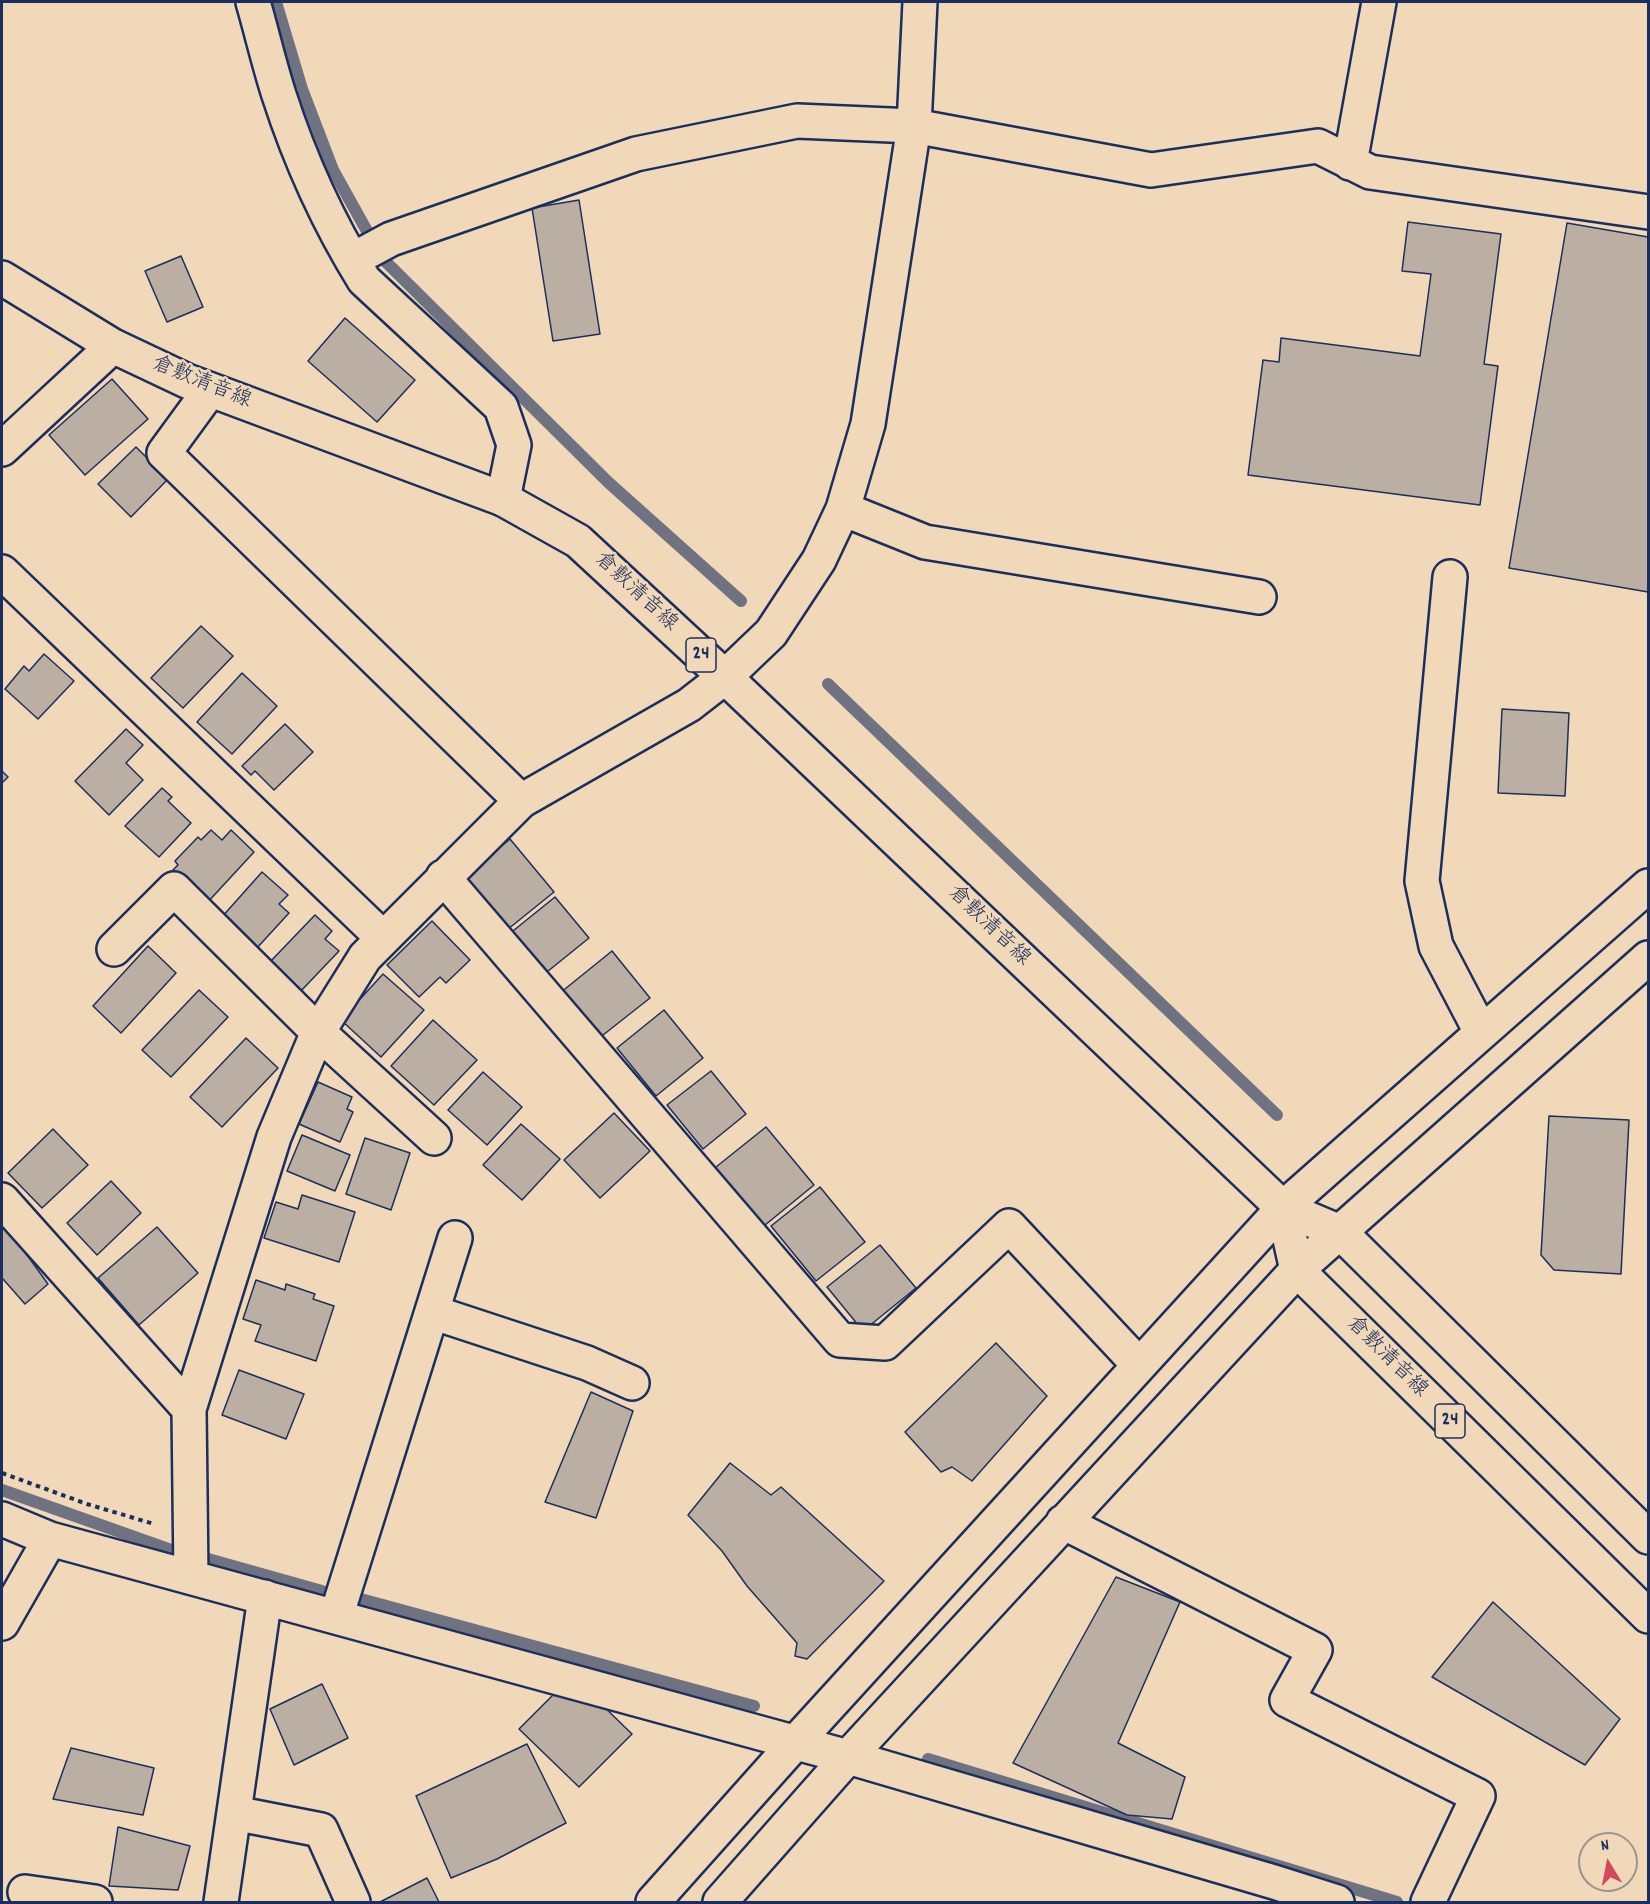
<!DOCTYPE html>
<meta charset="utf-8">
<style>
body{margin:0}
#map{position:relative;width:1650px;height:1904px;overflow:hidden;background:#f0d8b8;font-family:Dekko,sans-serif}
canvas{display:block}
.frame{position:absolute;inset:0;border:3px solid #1b2f5e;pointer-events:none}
.north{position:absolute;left:1578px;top:1832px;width:60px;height:60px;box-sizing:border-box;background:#f0d8b8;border:2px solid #9b9494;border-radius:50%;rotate:350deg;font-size:16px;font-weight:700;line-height:24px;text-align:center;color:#1b2f5e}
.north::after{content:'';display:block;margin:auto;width:21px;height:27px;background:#d1495b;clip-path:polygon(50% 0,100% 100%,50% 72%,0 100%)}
</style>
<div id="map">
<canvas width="1650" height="1904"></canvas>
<div class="frame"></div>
<div class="north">N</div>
</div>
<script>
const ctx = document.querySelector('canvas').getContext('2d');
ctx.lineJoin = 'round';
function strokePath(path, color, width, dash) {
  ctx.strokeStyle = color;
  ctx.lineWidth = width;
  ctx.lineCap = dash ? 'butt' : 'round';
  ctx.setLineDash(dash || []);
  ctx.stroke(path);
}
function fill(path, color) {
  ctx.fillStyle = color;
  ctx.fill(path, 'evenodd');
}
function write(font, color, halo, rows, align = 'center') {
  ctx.font = font + ' Dekko,"Klee One",sans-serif';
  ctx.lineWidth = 4.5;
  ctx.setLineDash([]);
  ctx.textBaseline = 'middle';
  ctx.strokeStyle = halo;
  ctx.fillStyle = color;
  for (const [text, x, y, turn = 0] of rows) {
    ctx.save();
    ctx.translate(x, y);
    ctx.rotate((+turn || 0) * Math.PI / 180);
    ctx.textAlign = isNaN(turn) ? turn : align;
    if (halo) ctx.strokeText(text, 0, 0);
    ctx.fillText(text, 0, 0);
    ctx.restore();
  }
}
const stream = new Path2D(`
 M 276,2 L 302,89 L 333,170 L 382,258 L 608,482 L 741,601
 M 828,684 L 1277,1115
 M 2,1490 L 171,1550
 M 201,1557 L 322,1591
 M 357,1598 L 754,1706
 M 928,1759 L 1397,1902`);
const building = new Path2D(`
 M 579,200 L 600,334 L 553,341 L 532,208 Z
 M 1408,222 L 1501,234 L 1484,364 L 1498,366 L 1480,505 L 1248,475 L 1263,360 L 1279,362 L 1281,338 L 1420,356 L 1431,274 L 1402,271 Z
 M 1567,223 L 1648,237 L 1648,592 L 1509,568 Z
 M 181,256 L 203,307 L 167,322 L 145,271 Z
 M 345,318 L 415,380 L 377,422 L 308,361 Z
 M 112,379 L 148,419 L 85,475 L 49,435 Z
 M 136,447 L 168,479 L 131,517 L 98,484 Z
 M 201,626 L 233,656 L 183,708 L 151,678 Z
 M 44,654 L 74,681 L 38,719 L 5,689 L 24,666 L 29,671 Z
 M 242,673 L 277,706 L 232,754 L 197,722 Z
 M 1502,709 L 1569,713 L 1565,796 L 1498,793 Z
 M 285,724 L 313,752 L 274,790 L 255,771 L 251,775 L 242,766 Z
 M 126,729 L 143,745 L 126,763 L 143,780 L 109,815 L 75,781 Z
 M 2,771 L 8,777 L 2,783 Z
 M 162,788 L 172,797 L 168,801 L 191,823 L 159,857 L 125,826 Z
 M 211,830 L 222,840 L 231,830 L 254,852 L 206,904 L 171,872 L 178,865 L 175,861 L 198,837 L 201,840 Z
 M 510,839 L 554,892 L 502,934 L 459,881 Z
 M 262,872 L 288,895 L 279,904 L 289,913 L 256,949 L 221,918 Z
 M 555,897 L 589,938 L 537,980 L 503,939 Z
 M 315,915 L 332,931 L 325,939 L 339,951 L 299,993 L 268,964 Z
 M 432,921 L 470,960 L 446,983 L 440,977 L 419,997 L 387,965 Z
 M 148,946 L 176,973 L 121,1033 L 93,1006 Z
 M 612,951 L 650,998 L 598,1039 L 560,993 Z
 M 383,974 L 424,1010 L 381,1057 L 341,1020 Z
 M 199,990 L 228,1017 L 171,1077 L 142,1050 Z
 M 664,1010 L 703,1058 L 656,1096 L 617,1048 Z
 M 433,1020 L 477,1060 L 434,1105 L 391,1066 Z
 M 246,1038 L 278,1068 L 222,1127 L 190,1097 Z
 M 711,1071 L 746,1114 L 703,1149 L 667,1105 Z
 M 483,1072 L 522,1107 L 487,1145 L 448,1110 Z
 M 318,1082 L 352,1097 L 347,1109 L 353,1112 L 340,1142 L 299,1124 Z
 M 614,1113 L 650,1151 L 600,1198 L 564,1160 Z
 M 1549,1116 L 1629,1120 L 1621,1274 L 1554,1270 L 1541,1255 Z
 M 521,1124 L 560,1159 L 522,1200 L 483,1165 Z
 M 766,1127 L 814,1185 L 759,1230 L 711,1171 Z
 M 53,1129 L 88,1165 L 42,1208 L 8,1173 Z
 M 302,1135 L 350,1155 L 335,1191 L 287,1171 Z
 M 365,1138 L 410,1153 L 391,1210 L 346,1194 Z
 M 111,1181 L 141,1213 L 97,1255 L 67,1223 Z
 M 820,1187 L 865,1242 L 816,1281 L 771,1226 Z
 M 302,1195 L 355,1212 L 339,1262 L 264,1238 L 276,1202 L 298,1209 Z
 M 6,1226 L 48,1284 L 25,1304 L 3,1279 L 2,1280 L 2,1229 Z
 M 157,1227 L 198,1273 L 139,1325 L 98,1278 Z
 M 880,1245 L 916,1288 L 863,1331 L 827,1287 Z
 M 256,1280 L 285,1290 L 286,1284 L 315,1294 L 313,1299 L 334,1306 L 316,1361 L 255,1341 L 261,1325 L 243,1319 Z
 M 996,1343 L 1047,1396 L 972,1481 L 952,1467 L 941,1472 L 905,1432 Z
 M 239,1370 L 304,1394 L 286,1439 L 222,1415 Z
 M 591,1392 L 633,1411 L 596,1518 L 545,1502 Z
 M 730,1463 L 771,1495 L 781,1487 L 884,1581 L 807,1659 L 795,1656 L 797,1643 L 747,1586 L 722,1551 L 688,1515 Z
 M 1116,1577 L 1180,1602 L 1118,1743 L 1185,1777 L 1172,1819 L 1127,1815 L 1013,1763 Z
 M 1493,1602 L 1620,1719 L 1585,1765 L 1432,1677 Z
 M 322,1684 L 348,1738 L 294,1765 L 270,1709 Z
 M 560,1688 L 596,1699 L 632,1734 L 579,1787 L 519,1729 Z
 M 527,1744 L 566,1823 L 497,1859 L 451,1878 L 416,1796 Z
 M 71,1748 L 154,1768 L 143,1815 L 53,1799 Z
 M 118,1827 L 190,1846 L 178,1890 L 109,1886 Z
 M 427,1878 L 439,1902 L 380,1902 Z`);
const path = new Path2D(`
 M 2,1473 L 87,1504 L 154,1524`);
const minor = new Path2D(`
 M 253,2 C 262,33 269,64 279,95 C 300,160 328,222 364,280 L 501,407 L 514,445 L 503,499
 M 1350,163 L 1379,2
 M 352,260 L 391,239 L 636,154 L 797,121 L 914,126 L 1151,170 L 1318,146 L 1370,172 L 1648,212
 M 210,390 L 164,453 L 521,801
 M 2,449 L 113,346
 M 843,509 L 925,542 L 1259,597
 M 2,572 L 383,938
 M 1450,577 L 1422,881 L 1436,946 L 1481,1032
 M 443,877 L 840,1340 L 885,1343 L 1009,1226 L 1139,1365
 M 114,949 L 174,889 L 318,1032 L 434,1138
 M 2,1200 L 189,1409
 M 432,1312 L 587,1363 L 632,1383
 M 2,1519 L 50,1539 L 848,1757 L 1274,1882 L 1337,1902
 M 1063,1522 L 1315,1650 L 1287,1700 L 1478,1796 L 1428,1902
 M 191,1577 L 189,1409 L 274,1137 L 318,1032 L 365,957 L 521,801 L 689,705 L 725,677 L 771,633 L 819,560 L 843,509 L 868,424 L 914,126 L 920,2
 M 336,1617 L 455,1238
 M 2,1623 L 50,1539
 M 234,1813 L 321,1830 L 353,1902
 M 25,1892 L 95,1902
 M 221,1902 L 265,1597
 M 653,1902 L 795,1743 L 1283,1208 L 1648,886
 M 720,1902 L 848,1757 L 1297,1270 L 1648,958`);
const major = new Path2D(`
 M 2,278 L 113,346 L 187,381 L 503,499 L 578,541 L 725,677 L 1283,1208 L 1340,1232 L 1648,1537
 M 1283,1208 L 1297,1270 L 1648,1616`);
const shields = [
 [701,655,30],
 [1450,1421,30]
];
const shieldNames = [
 ["24",701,655],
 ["24",1450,1421]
];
const streetNames = [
 ["倉敷清音線",201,384,22],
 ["倉敷清音線",635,593,43],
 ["倉敷清音線",988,927,44],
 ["倉敷清音線",1386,1358,45]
];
strokePath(stream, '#6f7281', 12);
fill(building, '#bbaea2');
strokePath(building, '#1b2f5e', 1.5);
strokePath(minor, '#1b2f5e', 38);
strokePath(major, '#1b2f5e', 38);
strokePath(path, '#1b2f5e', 4, [4.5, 4.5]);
strokePath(minor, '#f0d8b8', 33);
strokePath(major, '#f0d8b8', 33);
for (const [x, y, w] of shields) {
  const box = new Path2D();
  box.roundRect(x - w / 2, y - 17, w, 34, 4.5);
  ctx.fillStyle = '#f0d8b8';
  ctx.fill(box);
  strokePath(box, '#1b2f5e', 1.5);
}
write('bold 20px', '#1b2f5e', null, shieldNames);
write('21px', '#1b2f5e', '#f0d8b8', streetNames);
</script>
